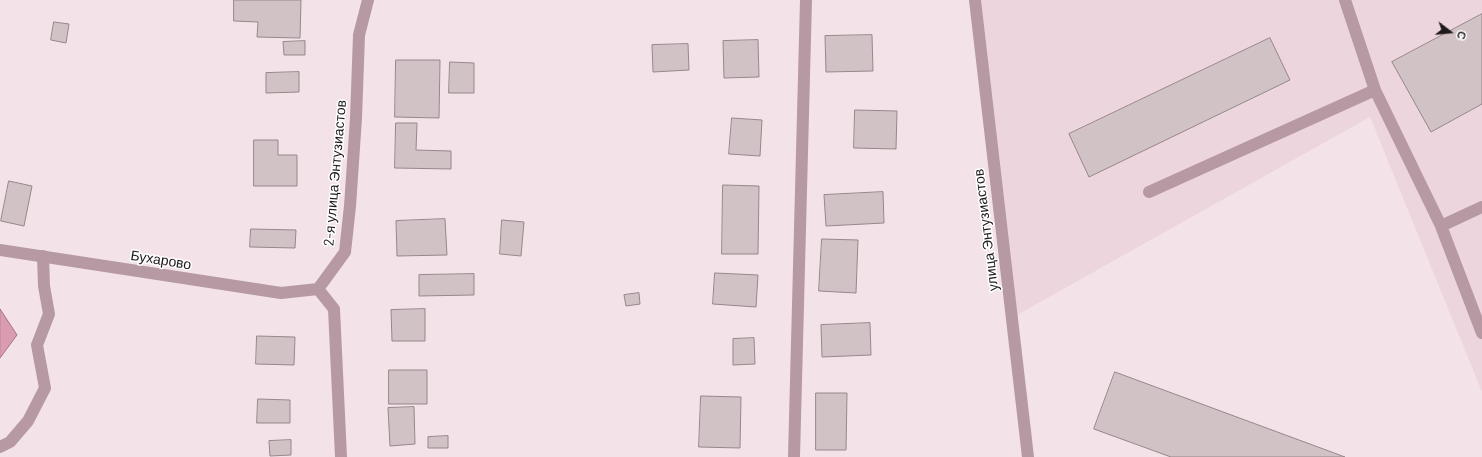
<!DOCTYPE html>
<meta charset="utf-8">
<style>
body{margin:0}
#map{position:relative;width:1482px;height:457px;overflow:hidden;background:#f3e3e8;font-family:Barlow,sans-serif}
canvas{display:block}
.north{position:absolute;left:1430px;top:12px;width:40px;height:40px;-webkit-text-stroke:3px #fff;paint-order:stroke;rotate:106deg;font-size:11px;font-weight:700;line-height:16px;text-align:center;color:#1e191b}
.north::after{content:'';display:block;margin:auto;width:14px;height:18px;background:#1e191b;clip-path:polygon(50% 0,100% 100%,50% 72%,0 100%)}
</style>
<div id="map">
<canvas width="1482" height="457"></canvas>
<div class="north">С</div>
</div>
<script>
const ctx = document.querySelector('canvas').getContext('2d');
ctx.lineJoin = 'round';
function fill(path, color) {
  ctx.fillStyle = color;
  ctx.fill(path, 'evenodd');
}
function strokePath(path, color, width, dash) {
  ctx.strokeStyle = color;
  ctx.lineWidth = width;
  ctx.lineCap = dash ? 'butt' : 'round';
  ctx.setLineDash(dash || []);
  ctx.stroke(path);
}
function write(font, color, halo, rows, align = 'center') {
  ctx.font = font + ' Barlow,sans-serif';
  ctx.lineWidth = 3;
  ctx.setLineDash([]);
  ctx.textBaseline = 'middle';
  ctx.strokeStyle = halo;
  ctx.fillStyle = color;
  for (const [text, x, y, turn = 0] of rows) {
    ctx.save();
    ctx.translate(x, y);
    ctx.rotate((+turn || 0) * Math.PI / 180);
    ctx.textAlign = isNaN(turn) ? turn : align;
    if (halo) ctx.strokeText(text, 0, 0);
    ctx.fillText(text, 0, 0);
    ctx.restore();
  }
}
const built = new Path2D(`
 M 981,0 L 1482,0 L 1482,392 L 1370,117 L 1017,315 Z`);
const water = new Path2D(`
 M 0,309 L 17,335 L 0,358 Z`);
const building = new Path2D(`
 M 234,0 L 301,0 L 300,38 L 257,37 L 258,22 L 234,21 Z
 M 1482,14 L 1482,104 L 1431,132 L 1392,62 Z
 M 54,22 L 69,24 L 66,43 L 51,40 Z
 M 872,35 L 873,71 L 826,72 L 825,36 Z
 M 1270,38 L 1290,80 L 1089,177 L 1069,134 Z
 M 758,40 L 759,77 L 724,78 L 723,41 Z
 M 305,41 L 305,55 L 284,55 L 283,42 Z
 M 688,44 L 689,70 L 653,72 L 652,45 Z
 M 396,60 L 440,60 L 439,118 L 395,117 Z
 M 450,62 L 474,63 L 474,93 L 449,93 Z
 M 299,72 L 299,92 L 266,93 L 266,73 Z
 M 855,110 L 897,111 L 896,149 L 854,148 Z
 M 732,118 L 762,120 L 760,156 L 729,154 Z
 M 396,123 L 417,123 L 416,150 L 451,151 L 451,169 L 395,168 Z
 M 254,140 L 278,140 L 278,155 L 297,155 L 297,186 L 254,186 Z
 M 9,181 L 32,186 L 24,226 L 1,221 Z
 M 723,185 L 759,186 L 758,254 L 722,254 Z
 M 883,192 L 884,223 L 826,226 L 824,195 Z
 M 445,219 L 447,255 L 397,256 L 396,221 Z
 M 502,220 L 524,222 L 521,256 L 500,254 Z
 M 251,229 L 296,230 L 295,248 L 250,247 Z
 M 822,239 L 858,240 L 856,293 L 819,291 Z
 M 715,273 L 758,275 L 756,307 L 713,304 Z
 M 474,274 L 474,295 L 419,296 L 419,275 Z
 M 639,293 L 640,304 L 626,306 L 624,295 Z
 M 425,309 L 425,341 L 392,341 L 391,310 Z
 M 870,323 L 871,355 L 822,357 L 821,325 Z
 M 257,336 L 295,337 L 294,365 L 256,364 Z
 M 754,338 L 755,364 L 733,365 L 733,339 Z
 M 389,370 L 427,370 L 427,404 L 389,404 Z
 M 1115,372 L 1345,457 L 1171,457 L 1094,429 Z
 M 816,393 L 847,393 L 846,450 L 816,450 Z
 M 701,396 L 741,397 L 740,448 L 699,447 Z
 M 258,399 L 290,400 L 290,423 L 257,423 Z
 M 414,407 L 415,444 L 390,446 L 388,408 Z
 M 448,436 L 448,448 L 428,448 L 428,437 Z
 M 291,440 L 291,455 L 270,456 L 269,441 Z`);
const service = new Path2D(`
 M 1345,0 L 1375,90 L 1441,226 L 1482,333
 M 1149,192 L 1375,90
 M 1441,226 L 1482,207
 M 0,447 L 10,442 L 28,421 L 45,388 L 37,345 L 49,314 L 44,286 L 43,256`);
const minor = new Path2D(`
 M 975,0 L 1028,457
 M 0,250 L 281,293 L 318,289
 M 341,457 L 334,309 L 318,289 L 345,252 L 350,206 L 356,118 L 359,35 L 368,0
 M 794,457 L 806,0`);
const streetNames = [
 ["2-я улица Энтузиастов",335,173,-85],
 ["улица Энтузиастов",986,230,-97],
 ["Бухарово",161,260,9]
];
fill(built, '#edd5dd');
fill(water, '#db9cb1');
strokePath(water, '#a27584', 1);
fill(building, '#d1c2c6');
strokePath(building, '#95878b', 1);
strokePath(service, '#b699a2', 12);
strokePath(minor, '#b699a2', 12);
write('14px', '#1e191b', '#fff', streetNames);
</script>
